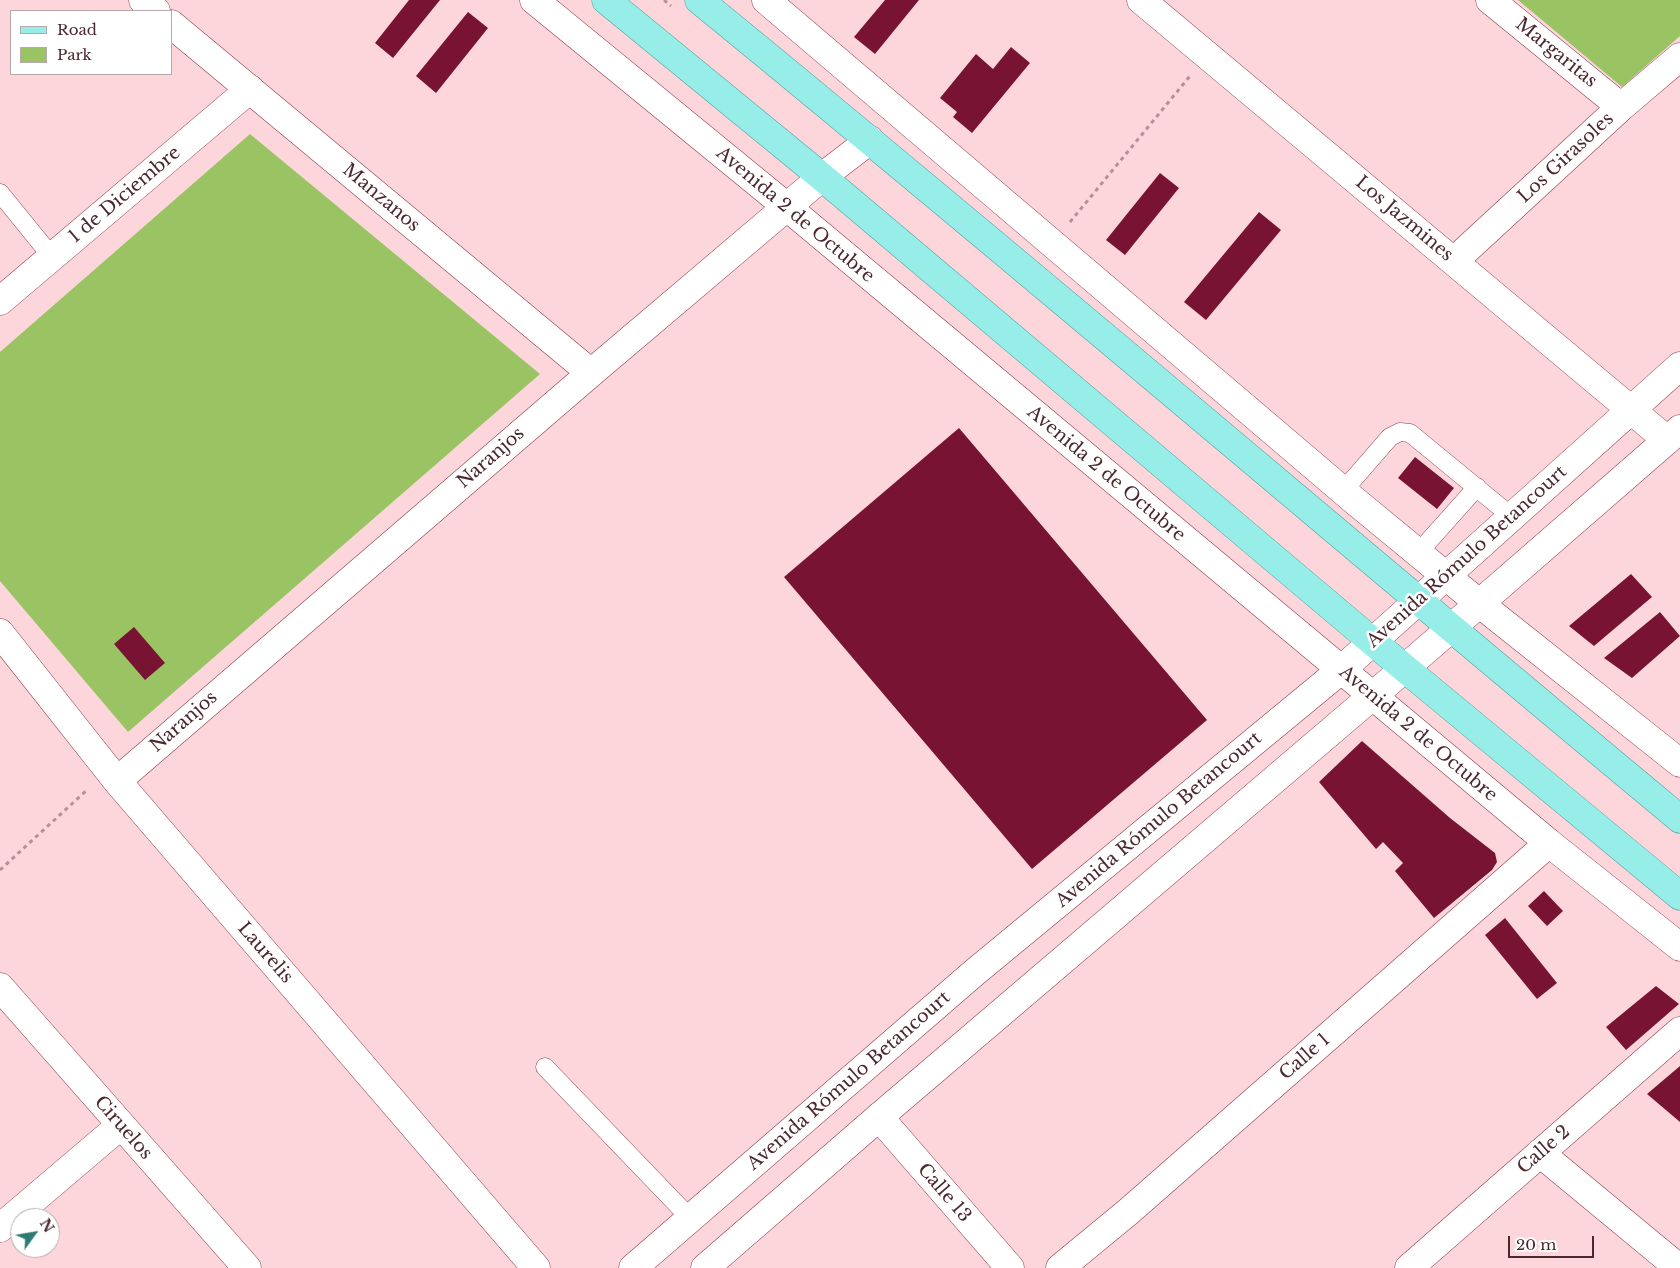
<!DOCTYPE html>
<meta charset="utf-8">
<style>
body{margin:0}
#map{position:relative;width:1680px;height:1268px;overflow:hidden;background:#fdd6db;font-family:"Libre Baskerville",serif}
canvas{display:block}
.legend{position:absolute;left:10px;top:10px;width:162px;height:65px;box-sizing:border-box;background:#fff;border:1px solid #b7a9ab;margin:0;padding:6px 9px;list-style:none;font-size:15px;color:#4b272e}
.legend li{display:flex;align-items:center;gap:10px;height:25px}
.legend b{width:25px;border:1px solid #b7a9ab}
.north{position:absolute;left:10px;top:1208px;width:50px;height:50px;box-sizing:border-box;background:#fff;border:1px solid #b7a9ab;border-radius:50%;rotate:58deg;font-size:14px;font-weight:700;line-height:20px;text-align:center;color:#4b272e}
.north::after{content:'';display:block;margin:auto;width:18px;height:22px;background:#327a74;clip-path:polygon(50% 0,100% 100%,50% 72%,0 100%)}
.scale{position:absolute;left:1508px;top:1236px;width:86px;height:22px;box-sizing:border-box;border:2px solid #4b272e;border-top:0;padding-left:6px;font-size:15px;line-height:18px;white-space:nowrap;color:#4b272e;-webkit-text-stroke:4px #fff;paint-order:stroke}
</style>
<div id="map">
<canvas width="1680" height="1268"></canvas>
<ul class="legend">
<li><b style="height:6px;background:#97eee8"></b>Road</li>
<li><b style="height:14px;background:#9ac464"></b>Park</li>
</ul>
<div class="north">N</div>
<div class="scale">20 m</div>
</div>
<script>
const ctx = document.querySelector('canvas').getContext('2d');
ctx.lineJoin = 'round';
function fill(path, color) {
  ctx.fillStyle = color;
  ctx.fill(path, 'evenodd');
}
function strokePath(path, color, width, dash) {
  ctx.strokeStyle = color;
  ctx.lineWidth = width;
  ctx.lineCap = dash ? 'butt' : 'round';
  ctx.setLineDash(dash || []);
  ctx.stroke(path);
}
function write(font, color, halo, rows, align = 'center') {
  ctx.font = font + ' "Libre Baskerville",serif';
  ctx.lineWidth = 5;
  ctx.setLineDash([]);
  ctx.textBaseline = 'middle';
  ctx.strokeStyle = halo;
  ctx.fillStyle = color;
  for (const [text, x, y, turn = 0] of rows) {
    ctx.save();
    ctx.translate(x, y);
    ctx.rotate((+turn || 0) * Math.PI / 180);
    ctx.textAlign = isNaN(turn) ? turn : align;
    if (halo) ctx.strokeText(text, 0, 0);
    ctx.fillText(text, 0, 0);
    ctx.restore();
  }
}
const green = new Path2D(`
 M 1518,0 L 1680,0 L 1680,36 L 1622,87 Z
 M 250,134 L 540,374 L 128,732 L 0,581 L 0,352 Z`);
const building = new Path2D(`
 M 409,0 L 440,0 L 393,58 L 375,43 Z
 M 885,0 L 919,0 L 875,54 L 854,37 Z
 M 468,12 L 488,28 L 436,93 L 416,76 Z
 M 1011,47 L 1030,63 L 972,133 L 953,117 L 957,112 L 940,98 L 976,54 L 993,69 Z
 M 1160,173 L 1179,188 L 1125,255 L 1106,240 Z
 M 1259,212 L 1281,230 L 1206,320 L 1184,302 Z
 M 959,428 L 1207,720 L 1032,869 L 784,577 Z
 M 1415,457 L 1454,488 L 1437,509 L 1398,478 Z
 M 1631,574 L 1652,597 L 1594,646 L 1569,626 Z
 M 1660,612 L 1680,636 L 1632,678 L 1604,658 Z
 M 134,627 L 165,663 L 145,680 L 114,644 Z
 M 1362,741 L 1450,818 L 1495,853 L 1497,862 L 1492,870 L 1434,918 L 1395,871 L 1403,863 L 1383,842 L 1376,849 L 1319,782 Z
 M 1544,891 L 1563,911 L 1547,926 L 1528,906 Z
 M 1505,918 L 1557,983 L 1537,999 L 1485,935 Z
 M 1656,986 L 1679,1004 L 1626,1050 L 1606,1027 Z
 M 1680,1066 L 1680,1122 L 1647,1094 Z`);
const path = new Path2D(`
 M 664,0 L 671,6
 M 1070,222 L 1190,76
 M 0,870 L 88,789`);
const service = new Path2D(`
 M 0,193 L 52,257
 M 1343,491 L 1390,437 L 1400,432 L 1410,433 L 1511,516
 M 1418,553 L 1477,487
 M 545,1067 L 690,1218`);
const minor = new Path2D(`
 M 143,0 L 156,11
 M 1141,0 L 1667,440
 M 1490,0 L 1621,107
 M 171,24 L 591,373
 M 1454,261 L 1621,107 L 1680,57
 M 0,301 L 250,89
 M 0,633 L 117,781 L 536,1268
 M 117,781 L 591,373 L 822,177 L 870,140
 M 0,987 L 247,1268
 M 879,1117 L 1010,1268
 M 1540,1153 L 1679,1268
 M 0,1228 L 121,1125
 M 1060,1268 L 1128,1212 L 1549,843
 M 1409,1268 L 1680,1031`);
const tertiary = new Path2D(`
 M 534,0 L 787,207 L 1549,843 L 1680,947
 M 766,0 L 1355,501 L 1480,604 L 1680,763
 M 633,1268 L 975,972 L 1341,670 L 1680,366
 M 705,1268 L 879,1117 L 1404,669 L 1680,429`);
const primary = new Path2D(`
 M 606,0 L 822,177 L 1373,642 L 1680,896
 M 699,0 C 1029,269 1352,547 1680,819`);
const streetNames = [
 ["Margaritas",1556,53,39],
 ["Los Girasoles",1566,158,-43],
 ["1 de Diciembre",125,195,-40],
 ["Manzanos",381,198,40],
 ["Avenida 2 de Octubre",795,215,40],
 ["Los Jazmines",1404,219,40],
 ["Naranjos",491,458,-41],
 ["Avenida 2 de Octubre",1106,474,40],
 ["Avenida Rómulo Betancourt",1467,557,-42],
 ["Naranjos",184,722,-41],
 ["Avenida 2 de Octubre",1418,734,40],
 ["Avenida Rómulo Betancourt",1159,820,-40],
 ["Laurelis",265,953,49],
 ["Calle 1",1305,1057,-41],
 ["Avenida Rómulo Betancourt",849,1081,-41],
 ["Ciruelos",123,1128,49],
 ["Calle 2",1544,1150,-41],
 ["Calle 13",944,1193,49]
];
fill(green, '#9ac464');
fill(building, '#791334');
strokePath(service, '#8c3c4e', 19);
strokePath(minor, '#8c3c4e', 29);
strokePath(tertiary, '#8c3c4e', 29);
strokePath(primary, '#50a19d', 29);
strokePath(path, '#b69096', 3, [4, 4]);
strokePath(service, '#fff', 18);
strokePath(minor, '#fff', 28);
strokePath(tertiary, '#fff', 28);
strokePath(primary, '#97eee8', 28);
write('18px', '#4b272e', '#fff', streetNames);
</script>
